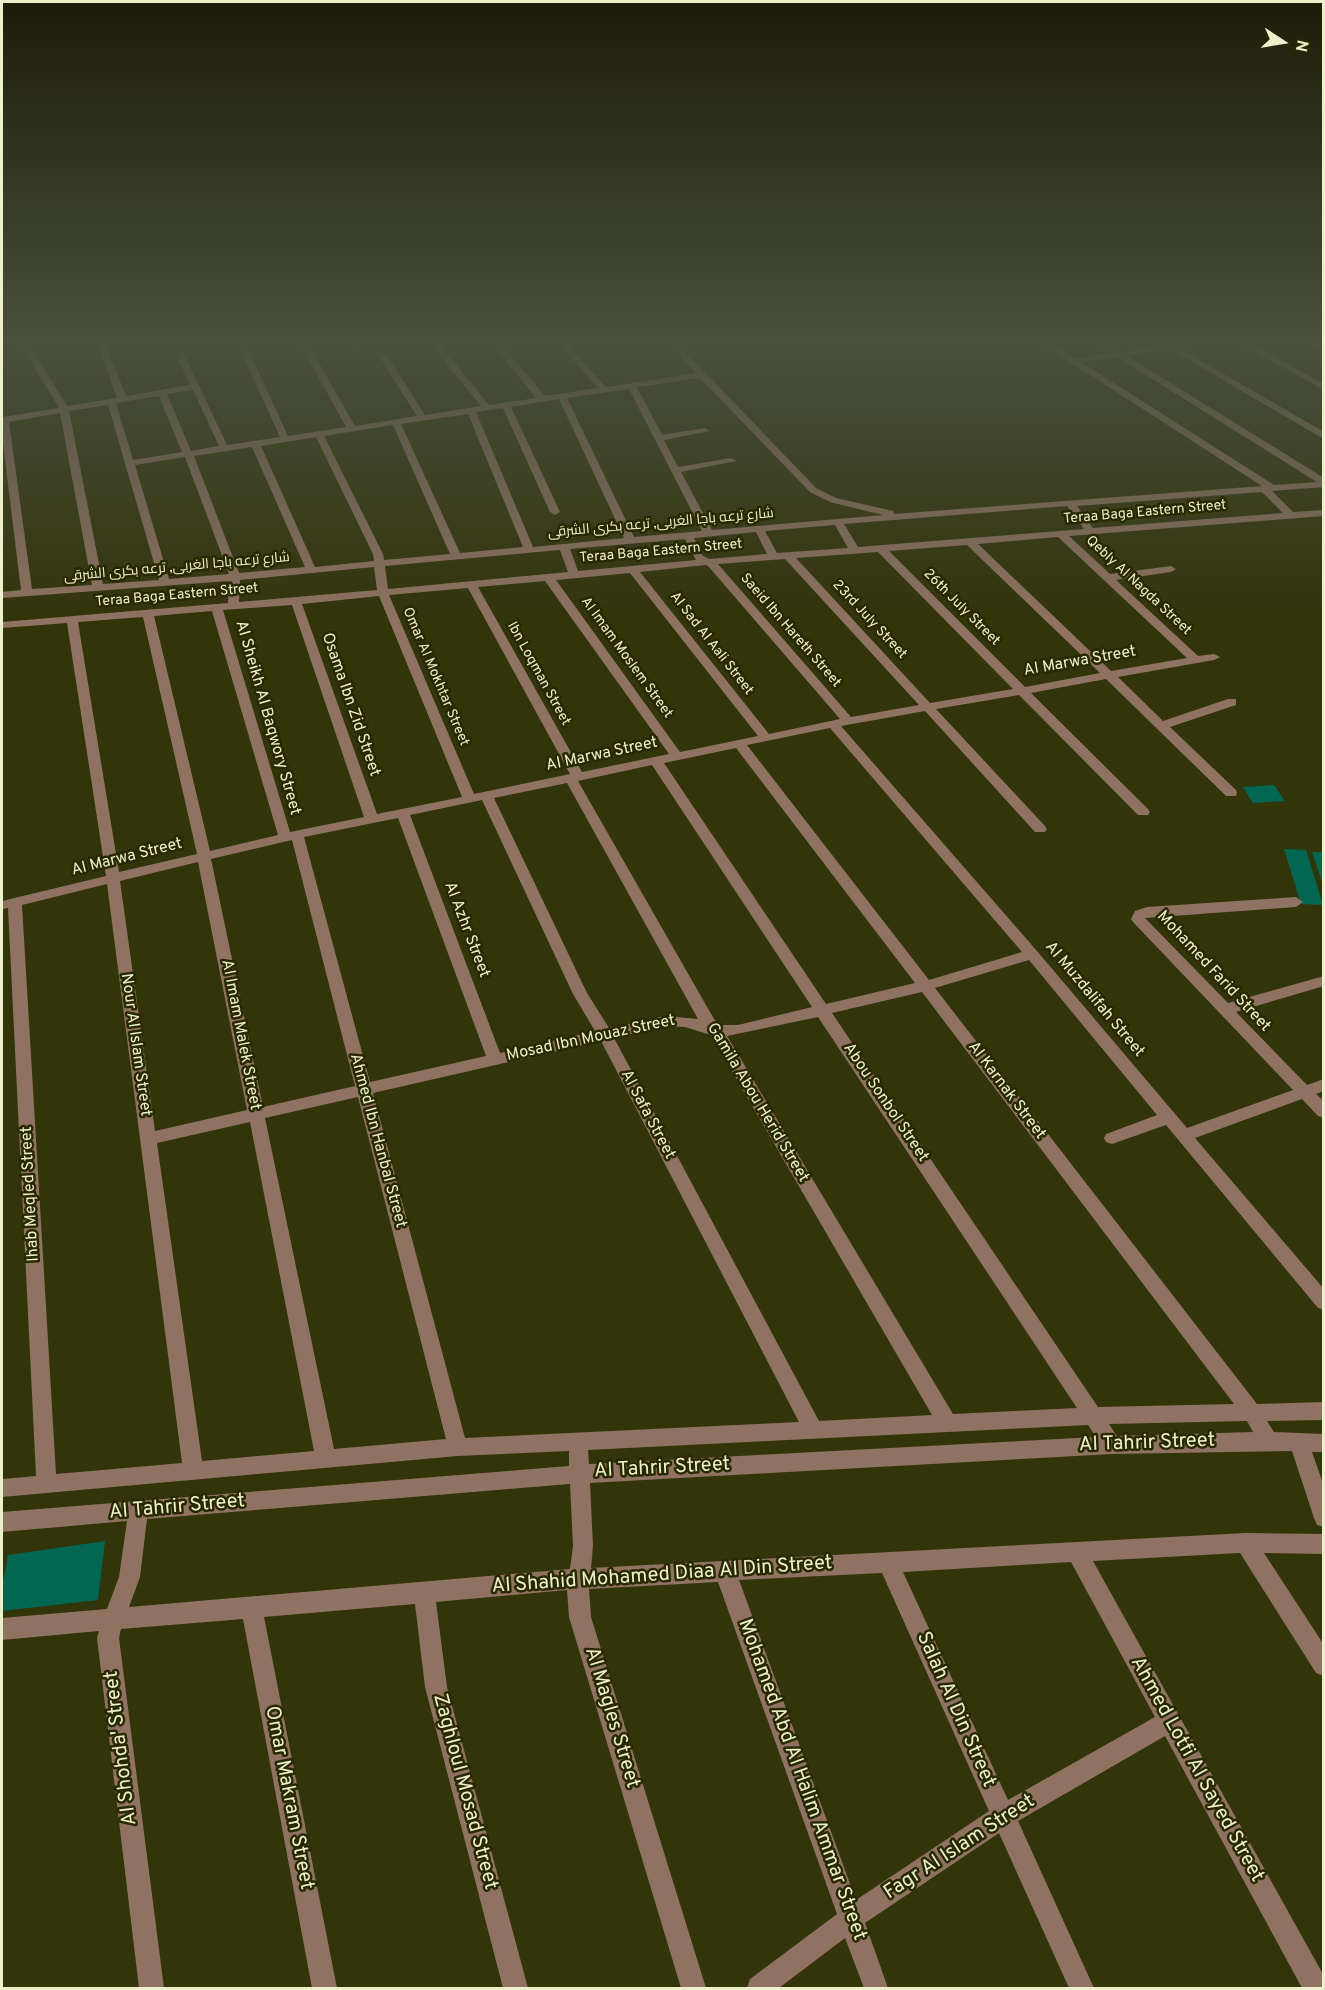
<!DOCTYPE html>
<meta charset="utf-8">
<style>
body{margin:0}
#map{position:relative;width:1325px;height:1990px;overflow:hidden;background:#32340a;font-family:Overpass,sans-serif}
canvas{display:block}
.frame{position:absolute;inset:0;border:3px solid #edf1cb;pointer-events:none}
.north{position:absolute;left:1253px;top:12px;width:60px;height:60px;-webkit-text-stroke:4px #282901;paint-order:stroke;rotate:102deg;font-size:16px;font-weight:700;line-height:24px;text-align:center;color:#edf1cb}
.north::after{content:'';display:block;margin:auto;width:21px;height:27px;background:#edf1cb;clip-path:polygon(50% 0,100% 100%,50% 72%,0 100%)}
</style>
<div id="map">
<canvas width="1325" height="1990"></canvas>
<div class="frame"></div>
<div class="north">N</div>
</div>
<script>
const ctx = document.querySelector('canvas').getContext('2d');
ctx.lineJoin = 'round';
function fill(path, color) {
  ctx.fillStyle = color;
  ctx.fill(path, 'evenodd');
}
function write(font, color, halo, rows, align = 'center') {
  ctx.font = font + ' Overpass,Cairo,sans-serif';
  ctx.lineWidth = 5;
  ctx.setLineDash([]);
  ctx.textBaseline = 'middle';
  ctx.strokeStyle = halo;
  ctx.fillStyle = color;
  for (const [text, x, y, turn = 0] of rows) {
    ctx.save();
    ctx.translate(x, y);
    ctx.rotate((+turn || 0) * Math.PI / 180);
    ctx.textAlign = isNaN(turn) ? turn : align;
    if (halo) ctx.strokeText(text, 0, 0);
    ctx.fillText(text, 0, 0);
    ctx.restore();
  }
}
const building = new Path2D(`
 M 1274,785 L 1285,801 L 1253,803 L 1243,787 Z
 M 1284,849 L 1306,850 L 1323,905 L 1301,904 Z
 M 1312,852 L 1324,852 L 1324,885 L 1323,885 Z
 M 105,1541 L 98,1600 L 2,1611 L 2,1587 L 8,1555 Z`);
const minor = new Path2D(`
 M 19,342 L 27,342 L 67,406 L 117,398 L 97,342 L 105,342 L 126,396 L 190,385 L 176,354 L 183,352 L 227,445 L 280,437 L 237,342 L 245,342 L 288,436 L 346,427 L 299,342 L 307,342 L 355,426 L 417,416 L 379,356 L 380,354 L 386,354 L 425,415 L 481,406 L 433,347 L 433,343 L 439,343 L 489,405 L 536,398 L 491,342 L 500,342 L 545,396 L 598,388 L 557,342 L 566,342 L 606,387 L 696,373 L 667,342 L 676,342 L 816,488 L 836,498 L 893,511 L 894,514 L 1262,486 L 1039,342 L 1049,342 L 1074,358 L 1111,353 L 1095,342 L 1105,342 L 1120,352 L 1163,345 L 1159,342 L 1207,342 L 1179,348 L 1324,432 L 1324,439 L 1170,349 L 1127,356 L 1324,478 L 1324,487 L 1272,491 L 1293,512 L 1324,510 L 1324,516 L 1069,536 L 1110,574 L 1171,566 L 1176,569 L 1171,572 L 1116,580 L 1198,656 L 1214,654 L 1220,657 L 1214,660 L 1118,677 L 1163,721 L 1228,699 L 1236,699 L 1236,705 L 1170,727 L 1236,790 L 1237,793 L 1236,796 L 1226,796 L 1106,679 L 1031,693 L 1148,809 L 1150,812 L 1148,815 L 1138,815 L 1019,695 L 936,709 L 1045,826 L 1047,829 L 1045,832 L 1035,832 L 925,711 L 841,726 L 1037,951 L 1187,1128 L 1293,1090 L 1133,922 L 1131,919 L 1135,911 L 1147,907 L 1296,897 L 1303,902 L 1296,907 L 1145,918 L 1228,1003 L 1324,976 L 1324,986 L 1236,1012 L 1307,1085 L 1324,1079 L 1324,1091 L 1316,1094 L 1324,1101 L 1324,1118 L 1318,1116 L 1302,1099 L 1195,1138 L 1324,1289 L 1324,1310 L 1318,1308 L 1166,1125 L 1112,1144 L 1106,1142 L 1104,1138 L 1106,1134 L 1157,1115 L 1029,960 L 935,988 L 1257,1404 L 1324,1402 L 1324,1420 L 1267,1421 L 1274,1432 L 1324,1434 L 1324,1452 L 1312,1452 L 1324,1486 L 1324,1527 L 1317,1525 L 1314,1518 L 1292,1451 L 1112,1454 L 590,1483 L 593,1546 L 591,1568 L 1245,1533 L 1324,1534 L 1324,1554 L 1264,1553 L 1324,1645 L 1324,1676 L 1316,1673 L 1240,1553 L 1093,1561 L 1324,1976 L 1324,1988 L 1302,1988 L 1165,1736 L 1018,1821 L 1094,1988 L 1069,1988 L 999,1833 L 865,1923 L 888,1988 L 864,1988 L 845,1938 L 779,1988 L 747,1988 L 750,1979 L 837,1914 L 718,1582 L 589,1589 L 591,1617 L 706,1988 L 681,1988 L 569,1617 L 567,1590 L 436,1602 L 447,1687 L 528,1988 L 503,1988 L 425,1687 L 415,1604 L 264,1617 L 337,1988 L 312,1988 L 243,1619 L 121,1629 L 119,1638 L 164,1988 L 139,1988 L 97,1638 L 99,1631 L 2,1640 L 2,1618 L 107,1609 L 119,1577 L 127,1521 L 2,1532 L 2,1512 L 569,1466 L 569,1451 L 458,1456 L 2,1497 L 2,1479 L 36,1476 L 8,908 L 2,909 L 2,901 L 106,876 L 67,623 L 2,628 L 2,622 L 228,603 L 229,581 L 2,598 L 2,592 L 21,590 L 2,435 L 2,417 L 59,408 ZM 1117,357 L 1317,482 L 1274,485 L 1081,362 ZM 700,378 L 810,492 L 830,502 L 883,515 L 712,530 L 681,472 L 736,461 L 731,458 L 678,467 L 664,440 L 710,431 L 705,428 L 662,435 L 637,387 ZM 629,389 L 702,531 L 634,537 L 567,398 ZM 193,390 L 219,446 L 191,451 L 167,394 ZM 159,396 L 182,452 L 133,460 L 116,403 ZM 559,399 L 624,538 L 533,547 L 476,412 L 503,408 L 550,512 L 555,515 L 560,512 L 511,407 ZM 108,405 L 159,580 L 103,584 L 69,411 ZM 60,413 L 92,585 L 32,589 L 9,422 ZM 468,414 L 523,547 L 460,553 L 401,424 ZM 393,425 L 450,554 L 384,560 L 383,554 L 324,436 ZM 316,437 L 373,554 L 374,561 L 315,567 L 261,446 ZM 252,447 L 305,567 L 239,573 L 194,456 ZM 185,457 L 229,574 L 169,579 L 135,465 ZM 1262,492 L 1283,513 L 1093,528 L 1077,506 ZM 1067,506 L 1084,529 L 858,547 L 844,524 ZM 835,525 L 848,548 L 777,553 L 765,531 ZM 756,532 L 767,554 L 709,559 L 702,555 L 694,538 ZM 1058,537 L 1187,658 L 1111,671 L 978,544 ZM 685,539 L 696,560 L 578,571 L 570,549 ZM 967,545 L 1100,673 L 1025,687 L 889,551 ZM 560,550 L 568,572 L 388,589 L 385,566 ZM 878,552 L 1013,689 L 930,703 L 796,558 ZM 785,559 L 919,705 L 851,717 L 718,564 ZM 706,565 L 709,567 L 840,719 L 769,734 L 640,572 ZM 374,567 L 377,590 L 239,602 L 240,580 ZM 630,573 L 758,736 L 680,752 L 556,580 ZM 545,581 L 669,754 L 582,772 L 478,587 ZM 468,588 L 570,774 L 474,794 L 389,595 ZM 379,596 L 462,797 L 377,814 L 302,604 ZM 292,605 L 364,817 L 290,832 L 223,610 ZM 212,611 L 278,835 L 210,851 L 154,616 ZM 143,617 L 197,854 L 119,872 L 78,622 ZM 830,728 L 1022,952 L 929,980 L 747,745 ZM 736,748 L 915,983 L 826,1004 L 664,763 ZM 652,765 L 812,1007 L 738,1025 L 719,1025 L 714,1019 L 578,781 ZM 567,783 L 698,1019 L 665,1016 L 609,1028 L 587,993 L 494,798 ZM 482,800 L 573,994 L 595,1031 L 500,1053 L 410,815 ZM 398,818 L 486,1056 L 370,1082 L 304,837 ZM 292,840 L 355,1086 L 263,1107 L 211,859 ZM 198,862 L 247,1110 L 155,1131 L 120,881 ZM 107,884 L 182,1463 L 56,1474 L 22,905 ZM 922,992 L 1234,1404 L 1098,1407 L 832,1013 ZM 818,1017 L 1077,1408 L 953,1414 L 727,1036 ZM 665,1026 L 685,1027 L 711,1035 L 932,1415 L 819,1421 L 614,1038 ZM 601,1041 L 799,1422 L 465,1438 L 373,1093 ZM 358,1097 L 446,1439 L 334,1449 L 265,1118 ZM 250,1122 L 314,1451 L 202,1461 L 157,1143 ZM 1247,1421 L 1253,1432 L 1117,1436 L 1109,1424 ZM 1088,1425 L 1096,1437 L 589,1464 L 588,1450 ZM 570,1484 L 573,1546 L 570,1569 L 129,1607 L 140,1577 L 147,1519 ZM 1071,1562 L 1155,1717 L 1008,1800 L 903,1572 ZM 882,1573 L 989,1811 L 856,1900 L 739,1580 Z
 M 348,342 L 356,342 L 359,352 L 353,352 Z
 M 1238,342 L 1249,342 L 1324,384 L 1324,390 Z
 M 1309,342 L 1324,344 L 1324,350 L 1310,344 Z`);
const farStreetnames = [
 ["Teraa Baga Eastern Street",1145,513,-5],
 ["شارع ترعه باجا الغربى, ترعه بكرى الشرقى",661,524,-5],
 ["Teraa Baga Eastern Street",661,552,-5],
 ["شارع ترعه باجا الغربى, ترعه بكرى الشرقى",177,568,-5],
 ["Qebly Al Nagda Street",1138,586,43],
 ["Teraa Baga Eastern Street",177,596,-5],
 ["26th July Street",961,608,45],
 ["23rd July Street",869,620,47],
 ["Saeid Ibn Hareth Street",790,631,49],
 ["Al Sad Al Aali Street",711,644,52],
 ["Al Imam Moslem Street",626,658,54],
 ["Ibn Loqman Street",538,674,61],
 ["Omar Al Mokhtar Street",435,677,67]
];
const streetNames = [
 ["Al Marwa Street",1080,662,-10],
 ["Osama Ibn Zid Street",350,705,71],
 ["Al Sheikh Al Baqwory Street",267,718,74],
 ["Al Marwa Street",602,755,-12],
 ["Al Marwa Street",127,858,-14],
 ["Al Azhr Street",466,930,69],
 ["Mohamed Farid Street",1213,972,47],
 ["Al Muzdalifah Street",1094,1000,50],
 ["Al Imam Malek Street",240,1035,79],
 ["Mosad Ibn Mouaz Street",591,1039,-12],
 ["Nour Al Islam Street",135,1045,82],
 ["Al Karnak Street",1006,1091,53],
 ["Gamila Abou Herid Street",757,1103,59],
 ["Abou Sonbol Street",885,1103,56],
 ["Al Safa Street",647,1115,62],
 ["Ahmed Ibn Hanbal Street",377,1141,75],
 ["Ihab Meqled Street",31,1194,-93]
];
const nearStreetnames = [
 ["Al Tahrir Street",1147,1444,-2],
 ["Al Tahrir Street",662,1469,-3],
 ["Al Tahrir Street",177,1508,-5],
 ["Al Shahid Mohamed Diaa Al Din Street",662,1576,-4],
 ["Salah Al Din Street",955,1710,66],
 ["Al Magles Street",611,1718,73],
 ["Al Shohda' Street",122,1748,-97],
 ["Ahmed Lotfi Al Sayed Street",1196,1770,61],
 ["Mohamed Abd Al Halim Ammar Street",801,1780,70],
 ["Zaghloul Mosad Street",464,1792,75],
 ["Omar Makram Street",288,1798,79],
 ["Fagr Al Islam Street",960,1848,-33]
];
fill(building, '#016752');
fill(minor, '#8f7261');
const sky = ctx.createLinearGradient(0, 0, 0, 621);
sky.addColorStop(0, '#1c1d06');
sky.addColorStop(0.55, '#49503e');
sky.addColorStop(1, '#49503e00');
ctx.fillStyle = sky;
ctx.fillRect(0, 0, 1325, 621);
write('14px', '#edf1cb', '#282901', farStreetnames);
write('16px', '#edf1cb', '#282901', streetNames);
write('20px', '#edf1cb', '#282901', nearStreetnames);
</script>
